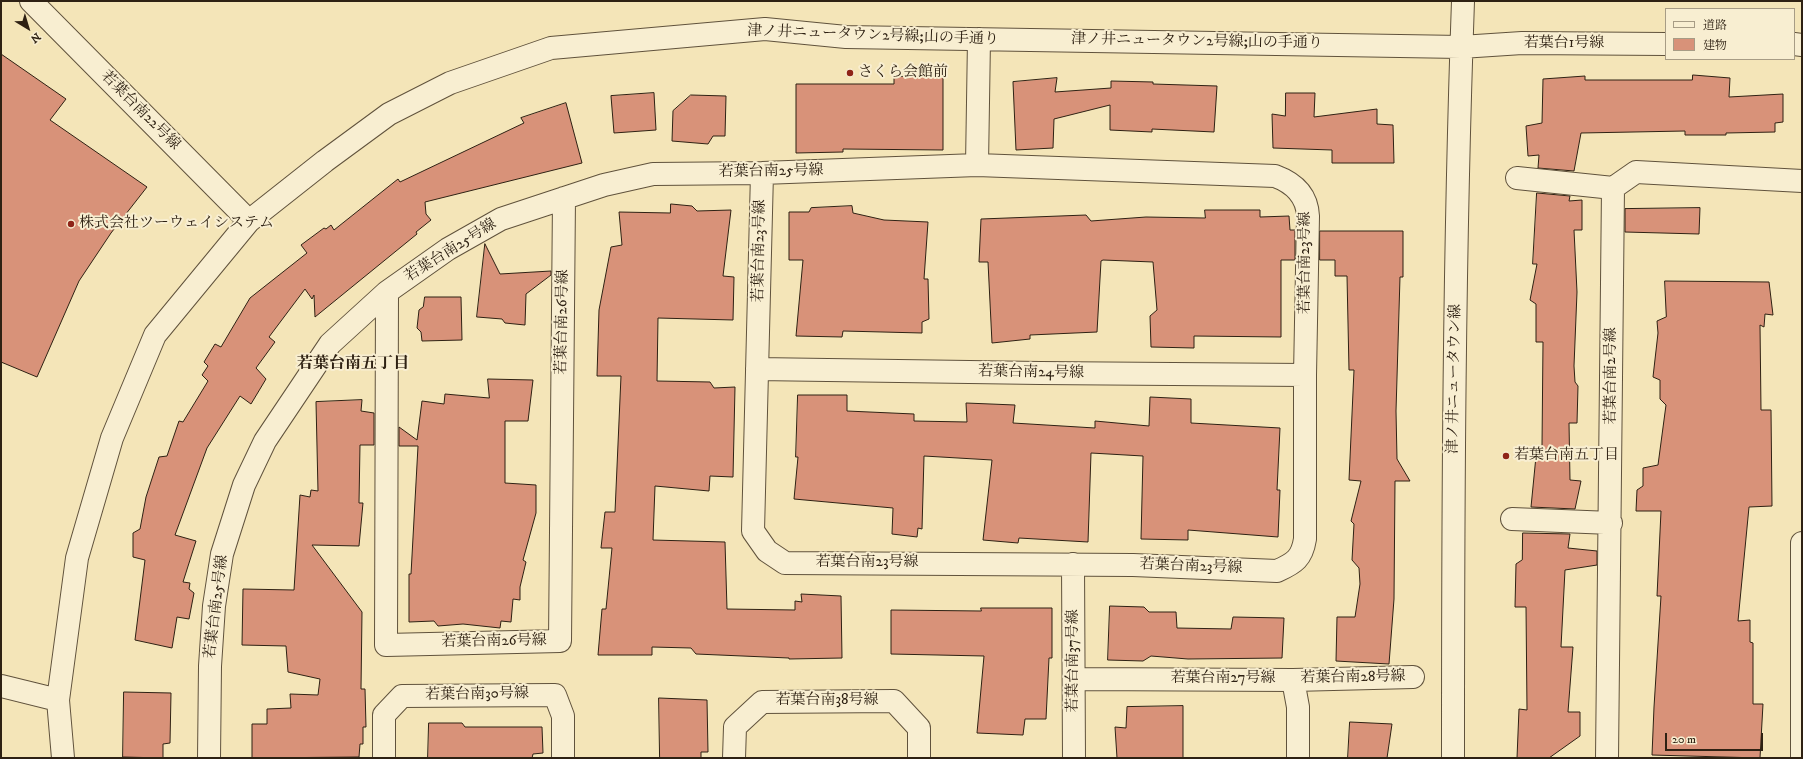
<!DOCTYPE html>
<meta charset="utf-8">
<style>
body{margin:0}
#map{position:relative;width:1803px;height:759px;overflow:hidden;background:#f4e5b8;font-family:"IM FELL DW Pica","Noto Serif JP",serif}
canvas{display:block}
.frame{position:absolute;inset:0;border:2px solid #2e2113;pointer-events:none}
.legend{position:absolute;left:1665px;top:8px;width:130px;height:52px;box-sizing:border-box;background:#f8eed1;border:1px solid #a79c85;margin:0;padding:5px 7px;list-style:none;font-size:12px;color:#2e2113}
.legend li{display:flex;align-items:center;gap:8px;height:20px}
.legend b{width:20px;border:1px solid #a79c85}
.north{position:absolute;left:8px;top:8px;width:40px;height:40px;-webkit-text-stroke:3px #f8eed1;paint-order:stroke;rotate:142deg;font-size:11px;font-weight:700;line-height:16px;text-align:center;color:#2e2113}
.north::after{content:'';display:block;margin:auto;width:14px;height:18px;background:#2e2113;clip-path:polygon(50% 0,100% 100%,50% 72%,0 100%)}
.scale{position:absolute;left:1665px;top:733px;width:98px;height:18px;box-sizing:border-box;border:2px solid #2e2113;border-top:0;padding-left:5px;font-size:12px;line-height:14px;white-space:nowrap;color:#2e2113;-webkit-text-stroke:3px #f8eed1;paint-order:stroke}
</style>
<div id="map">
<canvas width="1803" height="759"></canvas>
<div class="frame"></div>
<ul class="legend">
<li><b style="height:5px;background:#f8eed1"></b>道路</li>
<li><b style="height:11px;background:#d89279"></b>建物</li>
</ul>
<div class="north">N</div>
<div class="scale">20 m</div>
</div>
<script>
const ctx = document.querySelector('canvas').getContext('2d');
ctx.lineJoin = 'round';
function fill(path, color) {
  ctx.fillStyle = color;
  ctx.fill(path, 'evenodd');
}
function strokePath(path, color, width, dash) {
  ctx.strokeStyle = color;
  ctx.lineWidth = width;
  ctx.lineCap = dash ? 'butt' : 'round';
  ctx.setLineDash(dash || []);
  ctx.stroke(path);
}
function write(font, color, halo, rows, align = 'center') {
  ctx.font = font + ' "IM FELL DW Pica","Noto Serif JP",serif';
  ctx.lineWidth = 4;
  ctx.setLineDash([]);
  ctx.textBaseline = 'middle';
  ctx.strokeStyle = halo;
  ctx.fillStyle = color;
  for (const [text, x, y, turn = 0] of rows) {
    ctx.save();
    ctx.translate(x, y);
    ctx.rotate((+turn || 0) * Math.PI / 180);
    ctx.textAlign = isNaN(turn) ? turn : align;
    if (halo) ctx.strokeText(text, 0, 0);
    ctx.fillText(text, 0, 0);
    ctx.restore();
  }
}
const building = new Path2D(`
 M 1,54 L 66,99 L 50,120 L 147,187 L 111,233 L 79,281 L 37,377 L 1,362 Z
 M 1693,75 L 1730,78 L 1729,97 L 1783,94 L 1783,122 L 1775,123 L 1775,132 L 1726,133 L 1726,135 L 1685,135 L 1685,131 L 1581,133 L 1574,171 L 1538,168 L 1539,155 L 1528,156 L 1526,126 L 1542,123 L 1543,79 L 1585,76 L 1585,80 L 1692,80 Z
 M 943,76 L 943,150 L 843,149 L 843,152 L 796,153 L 796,84 L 894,84 L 894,77 Z
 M 1057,78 L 1055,92 L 1111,88 L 1111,81 L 1153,82 L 1153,84 L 1217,86 L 1214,132 L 1152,129 L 1152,132 L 1110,130 L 1110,105 L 1054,119 L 1053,148 L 1016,150 L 1013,82 Z
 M 654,93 L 656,130 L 614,133 L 611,96 Z
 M 1286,93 L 1315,93 L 1314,117 L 1377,109 L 1377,124 L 1393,125 L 1394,163 L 1332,163 L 1332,150 L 1273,148 L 1272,114 L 1285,116 Z
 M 691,95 L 726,96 L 725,136 L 713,136 L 708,144 L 672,141 L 673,111 Z
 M 566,103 L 582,163 L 425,202 L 426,214 L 431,220 L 416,232 L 417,234 L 315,317 L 314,295 L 312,299 L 305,289 L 269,337 L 275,342 L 256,368 L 266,379 L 251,404 L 240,396 L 207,448 L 175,535 L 196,541 L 183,582 L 190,583 L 189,589 L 194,593 L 189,619 L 177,617 L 172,648 L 135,640 L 145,560 L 133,557 L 133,533 L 140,529 L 146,497 L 159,457 L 167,456 L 179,421 L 183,422 L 208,381 L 202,375 L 208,366 L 204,362 L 215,344 L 221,347 L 250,298 L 307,253 L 301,245 L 324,228 L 326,229 L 331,225 L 334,230 L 398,179 L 400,182 L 524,123 L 521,118 Z
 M 1537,193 L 1570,196 L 1569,201 L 1582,200 L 1582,230 L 1574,230 L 1577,292 L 1574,366 L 1575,382 L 1578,386 L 1577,423 L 1569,423 L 1570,480 L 1581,481 L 1575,509 L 1531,507 L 1537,446 L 1542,446 L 1543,342 L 1536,342 L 1536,304 L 1530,300 L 1537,264 L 1533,264 Z
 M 671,204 L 692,206 L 697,211 L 731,210 L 723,276 L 734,277 L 733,320 L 658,318 L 657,381 L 710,382 L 714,388 L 735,387 L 733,477 L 710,476 L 709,491 L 655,486 L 653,540 L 725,542 L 727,609 L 795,610 L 795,601 L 802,602 L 801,594 L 841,596 L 842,658 L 789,659 L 789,658 L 696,654 L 691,648 L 652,647 L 652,655 L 598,655 L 602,609 L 606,609 L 612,548 L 601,548 L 605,512 L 615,512 L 621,376 L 597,376 L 599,310 L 611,247 L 622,245 L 619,212 L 670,213 Z
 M 852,206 L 853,213 L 884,220 L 928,222 L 924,279 L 928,279 L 929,319 L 922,322 L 922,333 L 843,331 L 842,337 L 796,336 L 803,260 L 789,260 L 789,212 L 809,212 L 811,208 Z
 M 1700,208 L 1699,234 L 1625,232 L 1625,209 Z
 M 1205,210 L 1260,210 L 1260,217 L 1289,216 L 1290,230 L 1295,230 L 1295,260 L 1281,260 L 1281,337 L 1194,336 L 1194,348 L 1151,347 L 1150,316 L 1157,310 L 1153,262 L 1103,260 L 1101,261 L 1097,332 L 1030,335 L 1030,339 L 992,343 L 988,262 L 979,262 L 981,219 L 1086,215 L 1091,221 L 1146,217 L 1205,218 Z
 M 1320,231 L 1403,231 L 1403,277 L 1400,277 L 1396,411 L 1397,459 L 1410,481 L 1395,481 L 1394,599 L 1389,664 L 1336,661 L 1337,617 L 1355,617 L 1360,584 L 1359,568 L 1352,560 L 1354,524 L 1351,521 L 1361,481 L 1349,480 L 1354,370 L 1349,370 L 1347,276 L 1335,276 L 1335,260 L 1320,260 Z
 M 485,244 L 500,274 L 551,271 L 551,275 L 526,294 L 525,325 L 505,323 L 502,319 L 477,317 Z
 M 1665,281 L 1769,282 L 1773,315 L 1765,314 L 1764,327 L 1760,325 L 1761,410 L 1771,410 L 1772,506 L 1749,507 L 1738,621 L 1750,620 L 1750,642 L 1753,643 L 1753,704 L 1763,704 L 1760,758 L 1652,755 L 1654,707 L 1661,596 L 1657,596 L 1661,511 L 1636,511 L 1637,490 L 1643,486 L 1643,468 L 1658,465 L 1666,405 L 1660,399 L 1660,380 L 1653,377 L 1658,333 L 1657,321 L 1666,317 Z
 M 425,297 L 461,297 L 462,340 L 422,341 L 421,332 L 417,328 L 419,310 L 423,307 Z
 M 488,379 L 533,380 L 528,421 L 505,421 L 505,483 L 536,485 L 536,513 L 523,560 L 526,562 L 520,587 L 520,600 L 513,599 L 511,622 L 501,621 L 500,628 L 463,624 L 438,626 L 434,621 L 409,622 L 409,574 L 411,574 L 418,446 L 399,446 L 399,427 L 417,440 L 422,401 L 444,404 L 445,394 L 489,398 Z
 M 798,395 L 847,395 L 847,411 L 914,414 L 914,421 L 967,422 L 966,403 L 1015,405 L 1013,423 L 1095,428 L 1095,421 L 1149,426 L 1150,397 L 1191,399 L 1191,423 L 1280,428 L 1277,490 L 1280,490 L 1278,537 L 1188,530 L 1188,540 L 1141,539 L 1143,456 L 1091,453 L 1088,542 L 1019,538 L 1018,543 L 983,540 L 992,460 L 924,456 L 922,529 L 918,528 L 917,537 L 892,534 L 893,508 L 794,499 L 798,457 L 796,457 Z
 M 362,400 L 361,411 L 374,413 L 374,445 L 360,445 L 359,503 L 363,503 L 359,546 L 312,545 L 362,612 L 361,689 L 365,689 L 366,727 L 363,727 L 363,744 L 360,744 L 359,757 L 252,758 L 252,724 L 267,724 L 267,709 L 291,708 L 290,694 L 318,695 L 320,679 L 288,672 L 286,646 L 242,645 L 243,589 L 294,590 L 300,495 L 310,497 L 311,490 L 318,491 L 316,402 Z
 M 1523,533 L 1570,534 L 1568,548 L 1597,551 L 1597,565 L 1565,570 L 1561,647 L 1573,647 L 1568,712 L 1580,712 L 1580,736 L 1549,758 L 1517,758 L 1519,709 L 1527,710 L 1526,607 L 1515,607 L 1516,564 L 1522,560 Z
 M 1110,606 L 1144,607 L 1149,612 L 1176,612 L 1177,628 L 1231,629 L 1233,617 L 1284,618 L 1282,658 L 1188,659 L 1151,656 L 1143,661 L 1108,660 Z
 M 981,608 L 1052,608 L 1052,658 L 1049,658 L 1046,719 L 1025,719 L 1023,735 L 977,733 L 984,656 L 891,654 L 891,610 L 981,611 Z
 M 124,692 L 171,693 L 170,743 L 163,744 L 163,758 L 123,757 Z
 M 659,698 L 707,700 L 708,752 L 701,752 L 701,758 L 660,758 Z
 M 1183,706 L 1183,758 L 1117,758 L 1115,727 L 1126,728 L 1127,707 Z
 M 1350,722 L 1392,724 L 1387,758 L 1348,758 Z
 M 429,723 L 462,723 L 465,727 L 542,727 L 543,753 L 533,754 L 532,758 L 428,758 Z`);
const minor = new Path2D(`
 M 31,1 L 249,221
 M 1794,44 L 1802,45
 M 762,173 L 753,531 L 767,551 L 785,563 L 1133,565 L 1277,571 C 1295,563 1302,558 1305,539 L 1305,375 L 1308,216 C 1307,195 1294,183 1275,176 L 977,165
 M 1517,178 L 1613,188
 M 387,292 L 386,645 L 560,641 L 564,198
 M 757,369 L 1040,373 L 1305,375
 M 1512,519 L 1611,523
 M 1073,564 L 1074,758
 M 1074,679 L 1293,680 L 1298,707 L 1298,758
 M 1293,680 L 1413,677
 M 1,686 L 58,700
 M 63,758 L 58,700 L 77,558 L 112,438 L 155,335 L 249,221 L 325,161 L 389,114 L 450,83 L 551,48 L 765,29 L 846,37 L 1461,47 L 1522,43 L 1666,44
 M 209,758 L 210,666 L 214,606 L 222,554 L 244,485 L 265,441 L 330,344 L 387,292 L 448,249 L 501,219 L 604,185 L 653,174 L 762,173 L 977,165 L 979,39
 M 384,758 L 384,715 L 402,696 L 555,695 L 563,716 L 563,758
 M 734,758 L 735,727 L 762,702 L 894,701 L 919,728 L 919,758
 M 1453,758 C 1453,506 1454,253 1463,1
 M 1607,758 L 1613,188 L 1636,172 L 1802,181
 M 1802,758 L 1802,543`);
const markers = [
 [850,73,4,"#8f2418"],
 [71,224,4,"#8f2418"],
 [1506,456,4,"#8f2418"]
];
const streetNames = [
 ["津ノ井ニュータウン2号線;山の手通り",873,36,2],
 ["津ノ井ニュータウン2号線;山の手通り",1197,42,1],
 ["若葉台1号線",1564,44],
 ["若葉台南22号線",140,111,45],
 ["若葉台南25号線",771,172,-1],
 ["若葉台南25号線",451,251,-32],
 ["若葉台南23号線",760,251,-89],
 ["若葉台南23号線",1306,263,-90],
 ["若葉台南26号線",563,322,-89],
 ["若葉台南24号線",1031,373,1],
 ["若葉台南2号線",1612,376,-90],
 ["津ノ井ニュータウン線",1455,379,-89],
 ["若葉台南23号線",867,563],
 ["若葉台南23号線",1191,567,2],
 ["若葉台南25号線",217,607,-83],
 ["若葉台南26号線",494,642,-1],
 ["若葉台南37号線",1074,661,-90],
 ["若葉台南28号線",1353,678,-1],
 ["若葉台南27号線",1223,679],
 ["若葉台南30号線",477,695,-1],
 ["若葉台南38号線",827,701]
];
const poiNames = [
 ["さくら会館前",858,73],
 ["株式会社ツーウェイシステム",79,224],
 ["若葉台南五丁目",1514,456]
];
const neighbourhoodNames = [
 ["若葉台南五丁目",353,365]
];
fill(building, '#d89279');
strokePath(building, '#2e2113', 1);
strokePath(minor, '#60523c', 24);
strokePath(minor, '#f8eed1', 22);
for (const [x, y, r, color] of markers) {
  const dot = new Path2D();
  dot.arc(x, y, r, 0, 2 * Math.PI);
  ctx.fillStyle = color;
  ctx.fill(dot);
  strokePath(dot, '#f8eed1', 1.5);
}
write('15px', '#2e2113', '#f8eed1', streetNames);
write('15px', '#2e2113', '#f8eed1', poiNames, 'left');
write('bold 16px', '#2e2113', '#f8eed1', neighbourhoodNames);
</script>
